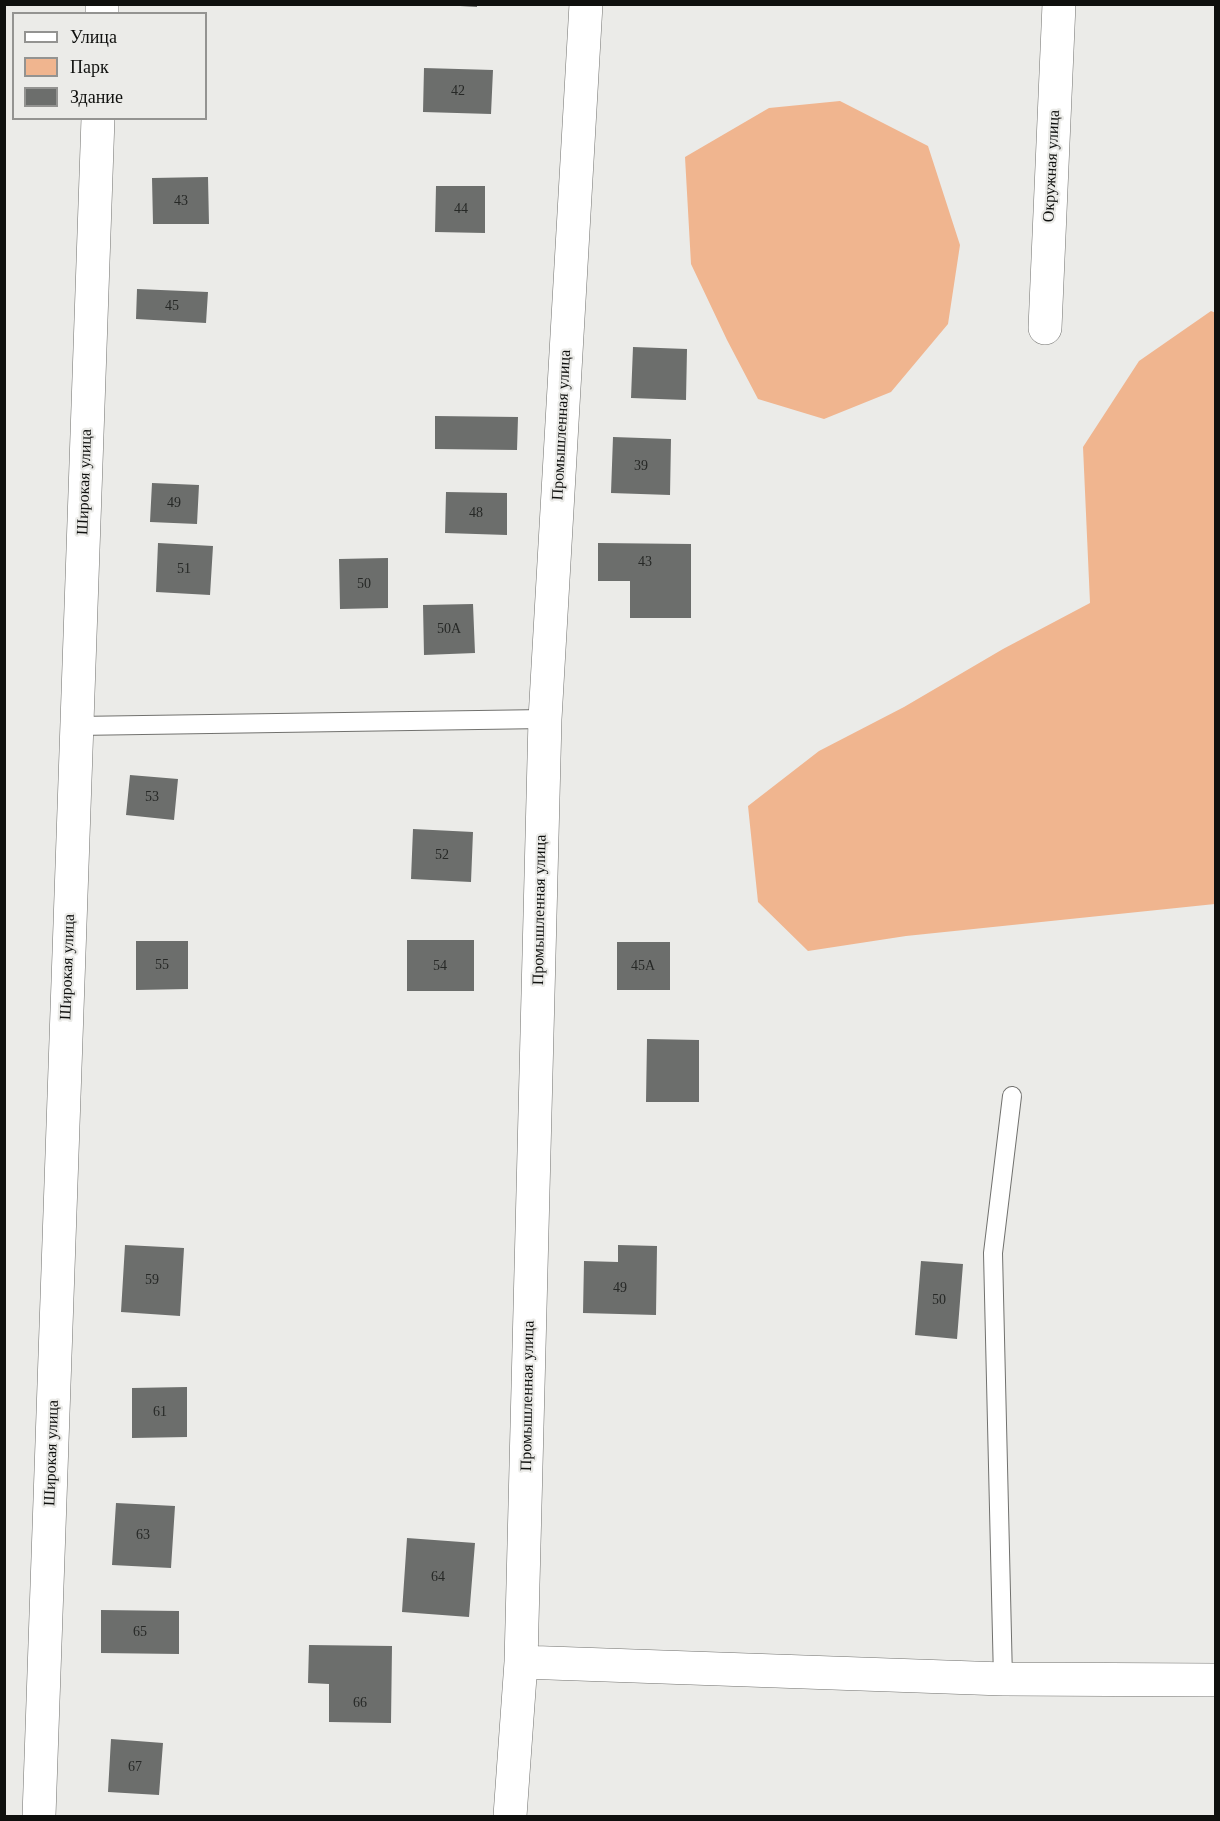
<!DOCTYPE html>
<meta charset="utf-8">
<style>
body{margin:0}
#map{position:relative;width:1220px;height:1821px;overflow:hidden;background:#ebebe8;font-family:Georgia,serif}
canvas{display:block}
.frame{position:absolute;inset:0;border:6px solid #0f100e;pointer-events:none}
.legend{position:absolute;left:12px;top:12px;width:195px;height:108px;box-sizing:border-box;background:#ebebe8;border:2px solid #939391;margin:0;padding:8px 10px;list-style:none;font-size:18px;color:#0f100e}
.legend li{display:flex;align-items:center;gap:12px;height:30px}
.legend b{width:30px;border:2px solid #939391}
</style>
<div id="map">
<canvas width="1220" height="1821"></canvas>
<div class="frame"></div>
<ul class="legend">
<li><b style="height:8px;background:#fff"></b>Улица</li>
<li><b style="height:16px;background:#f0b58f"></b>Парк</li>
<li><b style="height:16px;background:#6c6e6c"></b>Здание</li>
</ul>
</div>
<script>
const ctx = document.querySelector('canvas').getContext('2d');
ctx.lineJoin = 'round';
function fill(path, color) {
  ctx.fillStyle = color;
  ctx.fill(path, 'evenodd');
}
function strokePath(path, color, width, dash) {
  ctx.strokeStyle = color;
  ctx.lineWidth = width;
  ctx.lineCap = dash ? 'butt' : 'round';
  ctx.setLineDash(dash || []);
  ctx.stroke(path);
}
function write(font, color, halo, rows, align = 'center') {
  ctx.font = font + ' Georgia,serif';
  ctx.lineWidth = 4.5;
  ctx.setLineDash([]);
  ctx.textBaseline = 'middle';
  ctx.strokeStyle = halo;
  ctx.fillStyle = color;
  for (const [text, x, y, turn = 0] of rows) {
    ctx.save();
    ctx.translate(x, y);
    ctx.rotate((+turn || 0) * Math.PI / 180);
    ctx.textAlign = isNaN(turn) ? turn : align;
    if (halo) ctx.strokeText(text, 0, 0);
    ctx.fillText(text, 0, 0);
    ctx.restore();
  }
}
const green = new Path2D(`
 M 840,101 L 928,146 L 960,245 L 948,324 L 891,392 L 824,419 L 758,399 L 727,340 L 691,264 L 685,157 L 769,108 Z
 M 1211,311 L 1216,313 L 1215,904 L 906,936 L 808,951 L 758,902 L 748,806 L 819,751 L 904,707 L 1003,649 L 1090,603 L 1083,447 L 1139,361 Z`);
const building = new Path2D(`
 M 460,5 L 477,5 L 477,7 L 460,6 Z
 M 424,68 L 493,70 L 491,114 L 423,112 Z
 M 208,177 L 209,224 L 153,224 L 152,178 Z
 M 436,186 L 485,186 L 485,233 L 435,232 Z
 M 137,289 L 208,292 L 206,323 L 136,319 Z
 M 633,347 L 687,349 L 686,400 L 631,398 Z
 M 435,416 L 518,417 L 517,450 L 435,449 Z
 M 613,437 L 671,439 L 670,495 L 611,493 Z
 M 152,483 L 199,485 L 197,524 L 150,522 Z
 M 446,492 L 507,493 L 507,535 L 445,533 Z
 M 158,543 L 213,546 L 210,595 L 156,592 Z
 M 598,543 L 691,544 L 691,618 L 630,618 L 630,581 L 598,581 Z
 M 388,558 L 388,608 L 340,609 L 339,559 Z
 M 473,604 L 475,653 L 424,655 L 423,605 Z
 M 130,775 L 178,779 L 174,820 L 126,815 Z
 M 413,829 L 473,832 L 471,882 L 411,879 Z
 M 407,940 L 474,940 L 474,991 L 407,991 Z
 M 136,941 L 188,941 L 188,989 L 136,990 Z
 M 617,942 L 670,942 L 670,990 L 617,990 Z
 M 647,1039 L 699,1040 L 699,1102 L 646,1102 Z
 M 125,1245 L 184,1248 L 180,1316 L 121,1312 Z
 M 618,1245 L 657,1246 L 656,1315 L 583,1313 L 584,1261 L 618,1262 Z
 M 921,1261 L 963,1264 L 957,1339 L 915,1335 Z
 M 187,1387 L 187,1437 L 132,1438 L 132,1388 Z
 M 116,1503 L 175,1506 L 171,1568 L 112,1565 Z
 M 407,1538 L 475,1543 L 469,1617 L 402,1612 Z
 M 101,1610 L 179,1611 L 179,1654 L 101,1653 Z
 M 309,1645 L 392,1646 L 391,1723 L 329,1722 L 329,1684 L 308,1683 Z
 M 111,1739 L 163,1743 L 159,1795 L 108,1792 Z`);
const service = new Path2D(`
 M 76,726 L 545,719
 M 1003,1679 L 993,1253 L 1012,1096`);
const minor = new Path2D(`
 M 102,14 L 102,4
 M 1045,328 L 1059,4
 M 521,1662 L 1003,1679 L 1216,1680
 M 39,1816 L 98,118
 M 510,1816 L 521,1662 L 545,719 L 586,4`);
const numberNames = [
 ["42",458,91],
 ["43",181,201],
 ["44",461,209],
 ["45",172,306],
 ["39",641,466],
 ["49",174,503],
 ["48",476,513],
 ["43",645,562],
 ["51",184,569],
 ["50",364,584],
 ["50А",449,629],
 ["53",152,797],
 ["52",442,855],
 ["55",162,965],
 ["54",440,966],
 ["45А",643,966],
 ["59",152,1280],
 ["49",620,1288],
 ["50",939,1300],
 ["61",160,1412],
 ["63",143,1535],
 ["64",438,1577],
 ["65",140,1632],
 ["66",360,1703],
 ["67",135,1767]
];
const streetNames = [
 ["Окружная улица",1052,166,-87],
 ["Промышленная улица",562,425,-87],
 ["Широкая улица",85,482,-88],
 ["Промышленная улица",540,910,-89],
 ["Широкая улица",68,967,-88],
 ["Промышленная улица",528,1396,-89],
 ["Широкая улица",52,1453,-88]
];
fill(green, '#f0b58f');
fill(building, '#6c6e6c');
strokePath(service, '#71716e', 20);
strokePath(minor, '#71716e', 34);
strokePath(service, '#fff', 18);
strokePath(minor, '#fff', 33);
write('14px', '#262826', null, numberNames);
write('16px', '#0f100e', '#ebebe8', streetNames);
</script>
